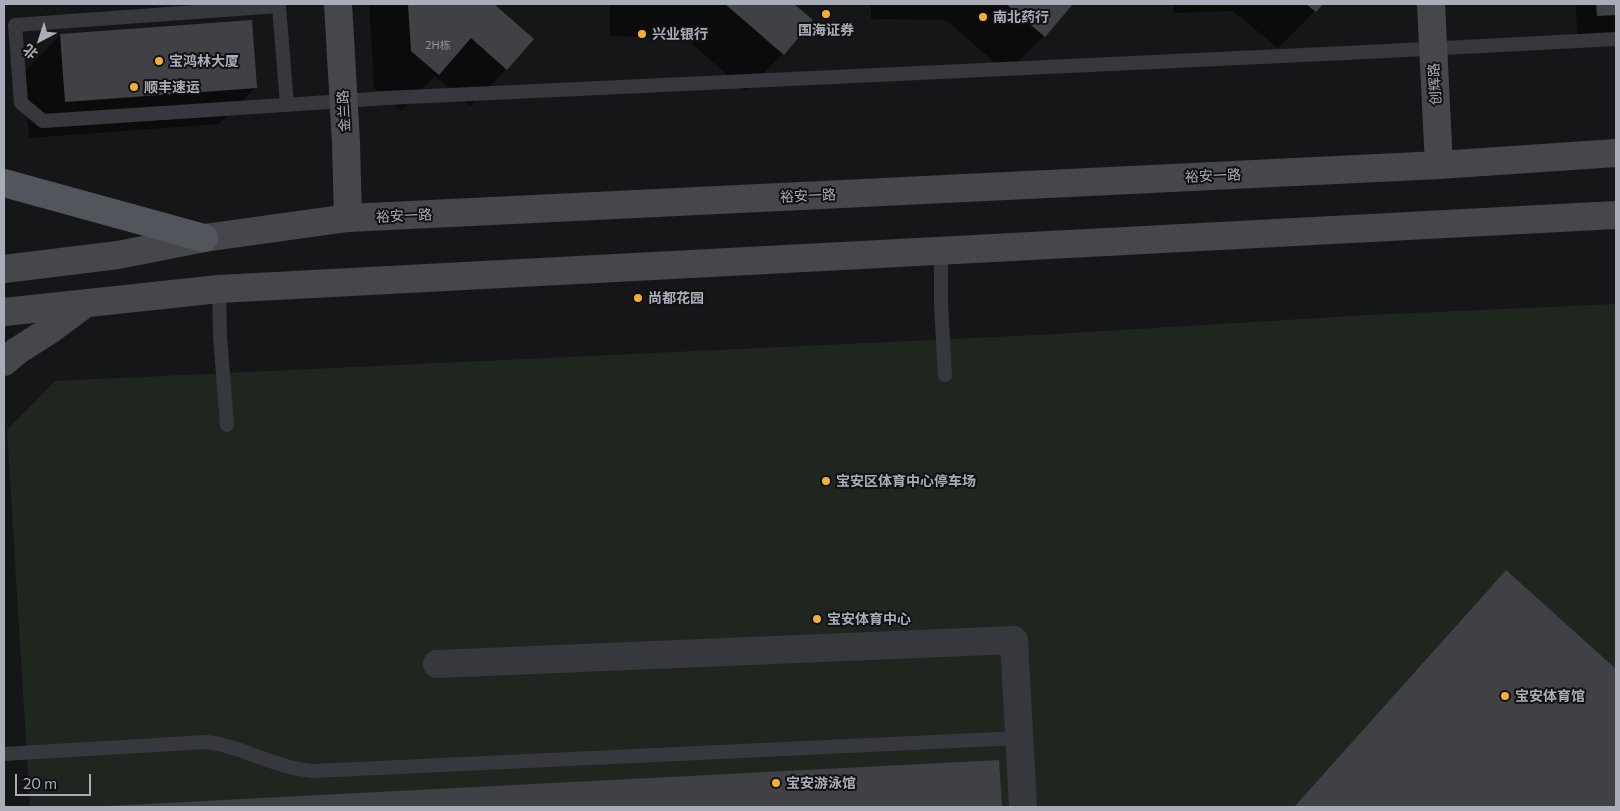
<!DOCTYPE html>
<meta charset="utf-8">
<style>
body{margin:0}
#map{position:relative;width:1620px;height:811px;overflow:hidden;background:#161618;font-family:Commissioner,"Noto Sans SC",sans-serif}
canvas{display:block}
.frame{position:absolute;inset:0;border:5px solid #a8adb8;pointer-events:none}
.north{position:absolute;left:15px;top:15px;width:50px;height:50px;-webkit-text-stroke:4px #111113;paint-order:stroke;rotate:220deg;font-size:14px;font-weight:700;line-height:20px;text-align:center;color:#a8adb8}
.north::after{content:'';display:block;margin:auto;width:18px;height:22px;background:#a8adb8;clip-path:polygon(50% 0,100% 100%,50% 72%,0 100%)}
.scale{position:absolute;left:15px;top:774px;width:76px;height:22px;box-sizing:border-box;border:2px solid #a8adb8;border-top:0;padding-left:6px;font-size:15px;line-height:18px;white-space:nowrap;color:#a8adb8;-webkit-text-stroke:4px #111113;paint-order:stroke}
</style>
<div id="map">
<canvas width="1620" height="811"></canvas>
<div class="frame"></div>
<div class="north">北</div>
<div class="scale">20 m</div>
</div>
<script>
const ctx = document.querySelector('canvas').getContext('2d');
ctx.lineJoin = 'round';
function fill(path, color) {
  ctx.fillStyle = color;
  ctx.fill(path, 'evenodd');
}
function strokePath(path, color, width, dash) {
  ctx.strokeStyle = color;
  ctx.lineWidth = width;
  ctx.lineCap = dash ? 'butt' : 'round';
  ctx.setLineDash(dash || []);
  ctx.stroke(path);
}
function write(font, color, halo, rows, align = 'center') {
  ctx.font = font + ' Commissioner,"Noto Sans SC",sans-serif';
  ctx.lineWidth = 4;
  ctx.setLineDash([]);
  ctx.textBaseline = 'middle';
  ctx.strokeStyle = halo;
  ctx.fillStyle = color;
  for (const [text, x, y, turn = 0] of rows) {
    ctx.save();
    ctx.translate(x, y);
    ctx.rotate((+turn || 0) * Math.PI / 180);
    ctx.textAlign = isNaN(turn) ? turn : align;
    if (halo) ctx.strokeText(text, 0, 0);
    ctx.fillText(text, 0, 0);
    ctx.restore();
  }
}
const green = new Path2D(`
 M 1616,304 L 1616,807 L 30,807 L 7,430 L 55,381 L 1038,335 L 1368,315 Z`);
const shadow = new Path2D(`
 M 369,4 L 492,4 L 532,39 L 507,69 L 470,106 L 435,76 L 401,111 L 374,88 Z
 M 610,4 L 792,4 L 812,21 L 783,54 L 746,91 L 685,38 L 610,36 Z
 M 871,4 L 1072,4 L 1044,36 L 1007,73 L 946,20 L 871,19 Z
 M 1174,4 L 1322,4 L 1278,48 L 1233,11 L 1174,13 Z
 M 1575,4 L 1616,4 L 1616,33 L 1578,35 Z
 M 60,35 L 256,87 L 219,124 L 29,138 L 24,72 Z
 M 1506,572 L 1616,671 L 1616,807 L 1294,807 L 1487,591 Z
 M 997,761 L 1000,807 L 107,807 L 108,807 Z`);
const building = new Path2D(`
 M 408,4 L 494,4 L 534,39 L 507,70 L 471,38 L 439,75 L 411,51 Z
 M 725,4 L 794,4 L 813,20 L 784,55 Z
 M 1006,4 L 1073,4 L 1045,37 Z
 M 1306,4 L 1323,4 L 1316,12 Z
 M 1596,4 L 1616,4 L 1616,15 L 1597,16 Z
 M 252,20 L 257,88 L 65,102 L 60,34 Z
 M 1506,570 L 1616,669 L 1616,807 L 1294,807 Z
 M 999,760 L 1002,807 L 107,807 L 107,806 Z`);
const lane = new Path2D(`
 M 287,105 L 279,6 L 15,25 L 21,103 L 43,121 L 344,101 L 386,98 L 1367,52 L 1616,39
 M 941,251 L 941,304 L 945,375
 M 219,289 L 220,336 L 227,425
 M 4,754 L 206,742 C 243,746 276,769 314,771 L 1019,738`);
const street = new Path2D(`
 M 437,664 L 1014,640 L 1023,807`);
const secondary = new Path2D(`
 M 338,4 L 346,143 L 348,218
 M 1431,4 L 1439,165
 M 4,269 L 118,255 L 204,238 L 348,218 L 1439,165 L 1616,153
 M 4,312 L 219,289 L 1616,215
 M 4,362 L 17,351 L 50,330 L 86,303`);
const primary = new Path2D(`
 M 4,183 L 204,238`);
const markers = [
 [826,14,5,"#f2b134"],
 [983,17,5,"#f2b134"],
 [642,34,5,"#f2b134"],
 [159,61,5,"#f2b134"],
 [134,87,5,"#f2b134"],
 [638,298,5,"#f2b134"],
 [826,481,5,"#f2b134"],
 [817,619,5,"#f2b134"],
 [1505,696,5,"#f2b134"],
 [776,783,5,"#f2b134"]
];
const numberNames = [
 ["2H栋",438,45]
];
const poiNames = [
 ["南北药行",993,17],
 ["国海证券",826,30,"center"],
 ["兴业银行",652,34],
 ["宝鸿林大厦",169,61],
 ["顺丰速运",144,87],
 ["尚都花园",648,298],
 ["宝安区体育中心停车场",836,481],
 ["宝安体育中心",827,619],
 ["宝安体育馆",1515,696],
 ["宝安游泳馆",786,783]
];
const streetNames = [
 ["创辉路",1435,84,-93],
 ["金兰路",344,111,-93],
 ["裕安一路",1213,176,-3],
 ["裕安一路",808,196,-3],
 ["裕安一路",404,216,-3]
];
fill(green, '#1e261f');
fill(shadow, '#0007');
fill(building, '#404145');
strokePath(lane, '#37383d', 14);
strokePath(street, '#37383d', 28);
strokePath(secondary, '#45474d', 28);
strokePath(primary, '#53555c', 28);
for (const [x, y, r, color] of markers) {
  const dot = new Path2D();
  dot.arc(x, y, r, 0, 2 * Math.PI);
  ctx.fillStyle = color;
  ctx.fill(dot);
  strokePath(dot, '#111113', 2);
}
write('11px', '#8e929b', null, numberNames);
write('bold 14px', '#a8adb8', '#111113', poiNames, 'left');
write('14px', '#a8adb8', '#111113', streetNames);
</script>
